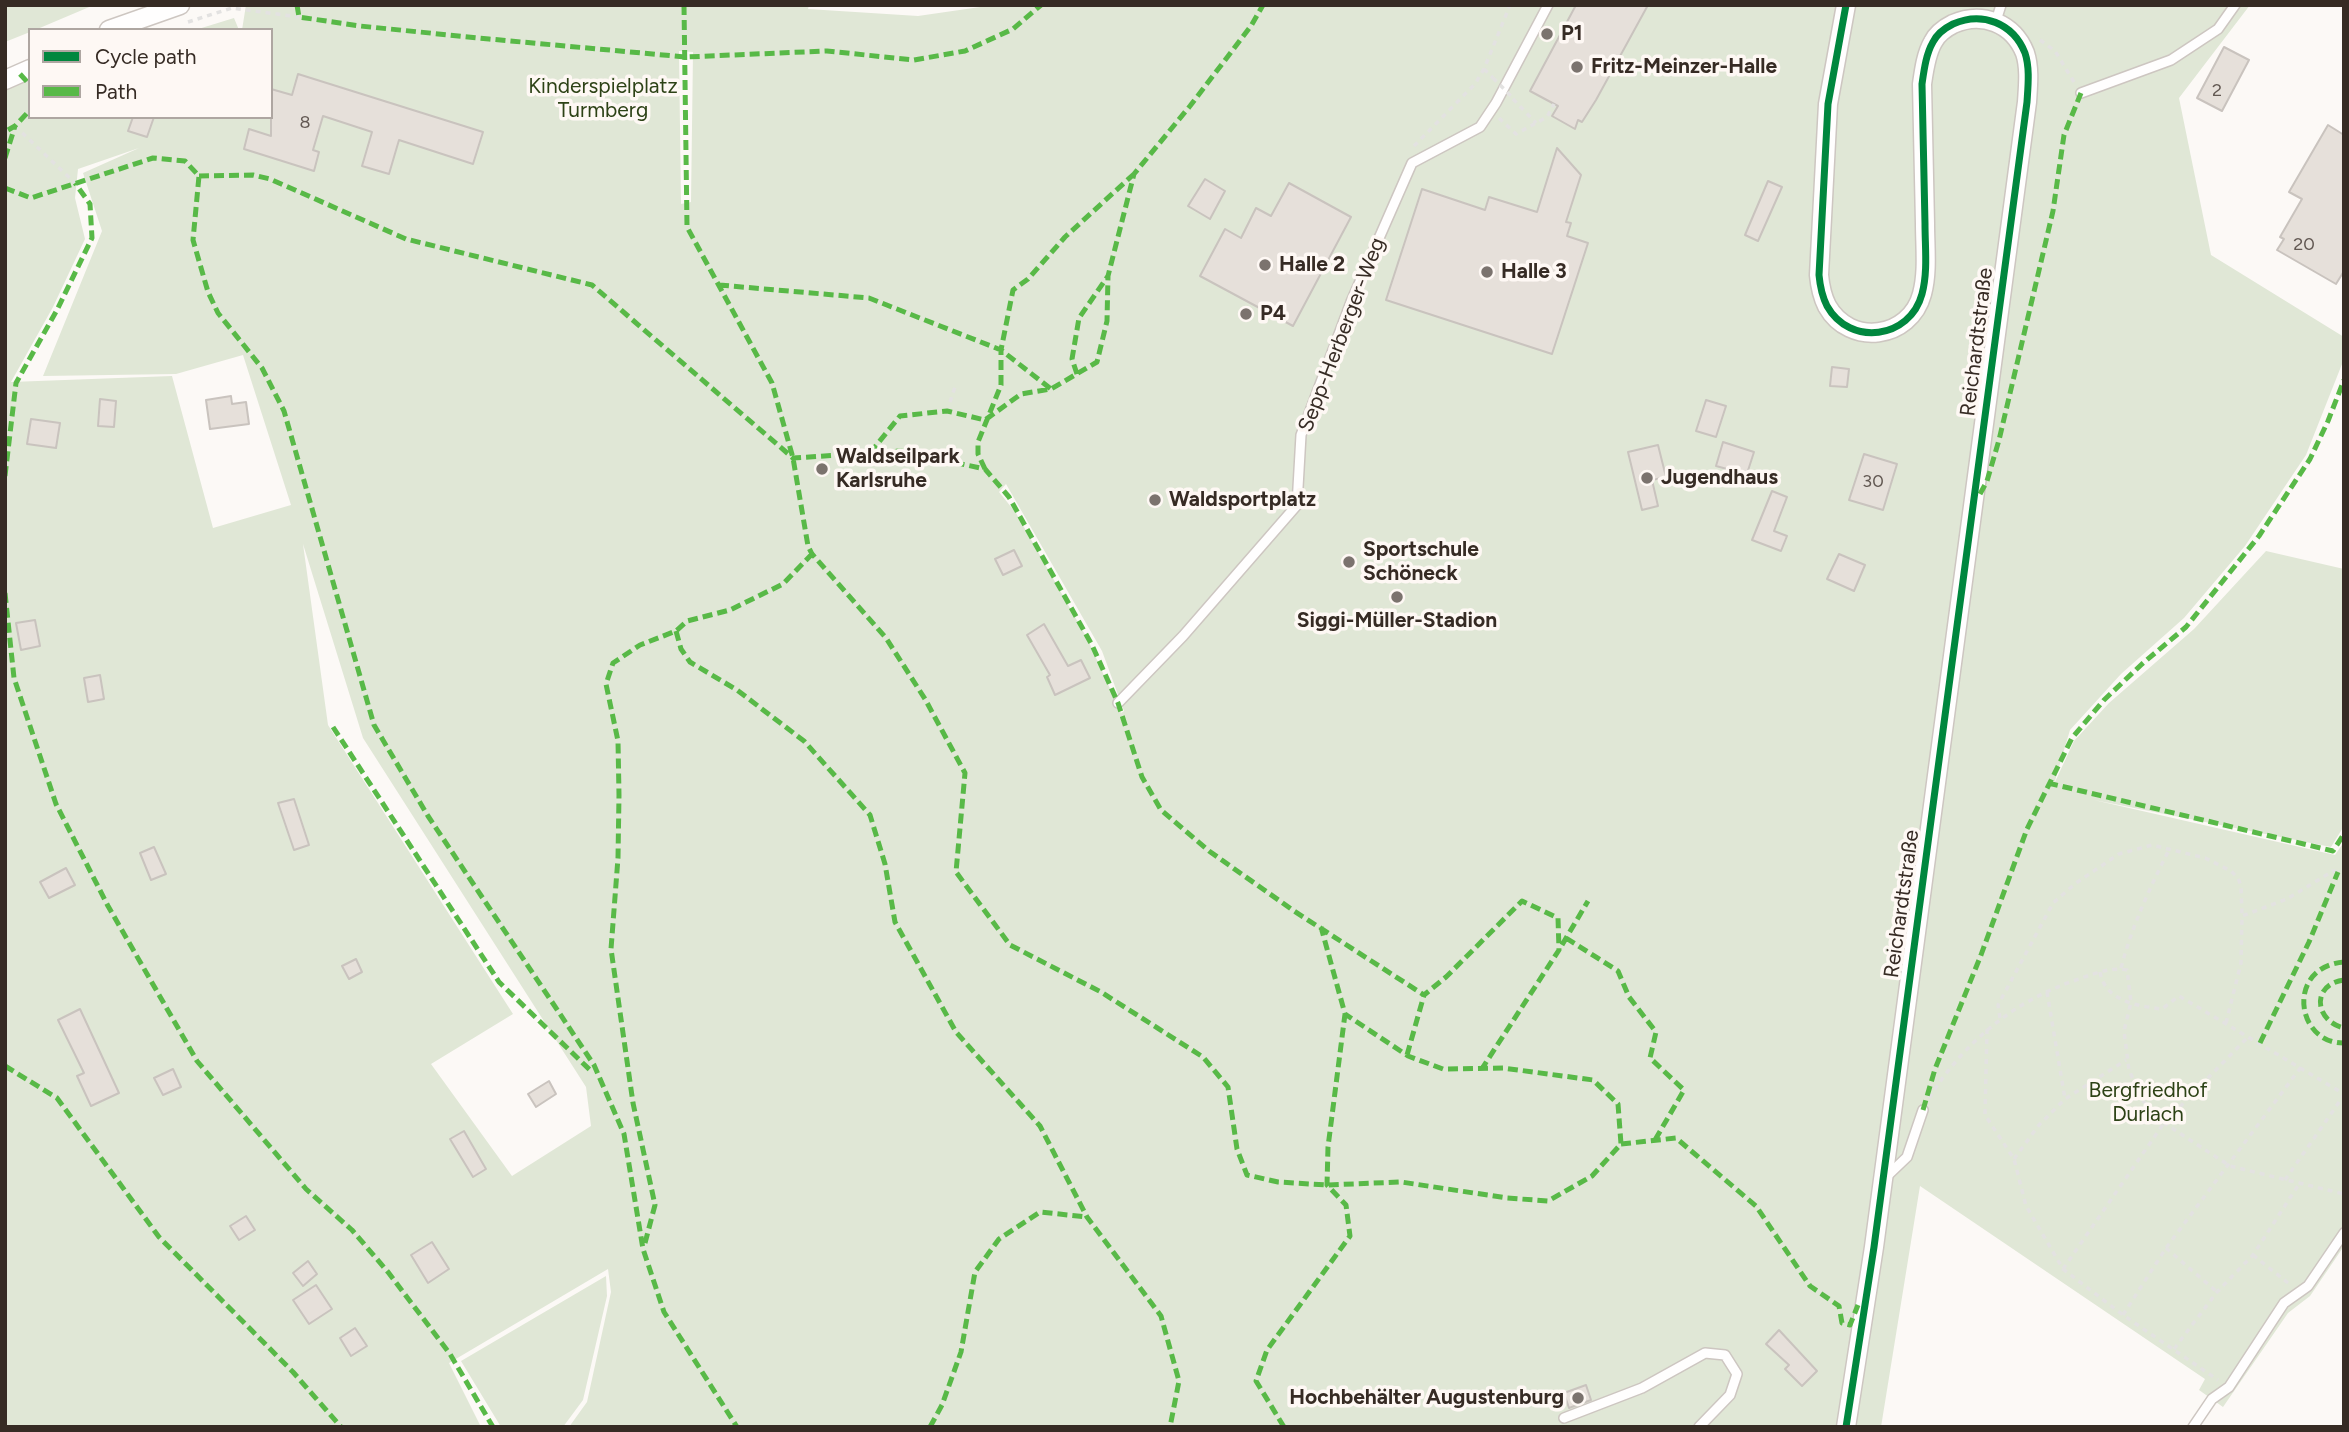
<!DOCTYPE html>
<meta charset="utf-8">
<style>
body{margin:0}
#map{position:relative;width:2349px;height:1432px;overflow:hidden;background:#fcf9f6;font-family:Figtree,sans-serif}
canvas{display:block}
.frame{position:absolute;inset:0;border:7px solid #362b24;pointer-events:none}
.legend{position:absolute;left:28px;top:28px;width:245px;height:91px;box-sizing:border-box;background:#fef8f4;border:2px solid #aea6a1;margin:0;padding:9px 12px;list-style:none;font-size:21px;color:#362b24}
.legend li{display:flex;align-items:center;gap:14px;height:35px}
.legend b{width:35px;border:2px solid #aea6a1}
</style>
<div id="map">
<canvas width="2349" height="1432"></canvas>
<div class="frame"></div>
<ul class="legend">
<li><b style="height:9px;background:#00873e"></b>Cycle path</li>
<li><b style="height:9px;background:#58b947"></b>Path</li>
</ul>
</div>
<script>
const ctx = document.querySelector('canvas').getContext('2d');
ctx.lineJoin = 'round';
function fill(path, color) {
  ctx.fillStyle = color;
  ctx.fill(path, 'evenodd');
}
function strokePath(path, color, width, dash) {
  ctx.strokeStyle = color;
  ctx.lineWidth = width;
  ctx.lineCap = dash ? 'butt' : 'round';
  ctx.setLineDash(dash || []);
  ctx.stroke(path);
}
function write(font, color, halo, rows, align = 'center') {
  ctx.font = font + ' Figtree,sans-serif';
  ctx.lineWidth = 7;
  ctx.setLineDash([]);
  ctx.textBaseline = 'middle';
  ctx.strokeStyle = halo;
  ctx.fillStyle = color;
  for (const [text, x, y, turn = 0] of rows) {
    ctx.save();
    ctx.translate(x, y);
    ctx.rotate((+turn || 0) * Math.PI / 180);
    ctx.textAlign = isNaN(turn) ? turn : align;
    if (halo) ctx.strokeText(text, 0, 0);
    ctx.fillText(text, 0, 0);
    ctx.restore();
  }
}
const green = new Path2D(`
 M 5,5 L 94,5 L 35,30 L 30,30 L 30,32 L 5,42 Z
 M 246,5 L 809,5 L 808,9 L 918,16 L 994,5 L 2250,5 L 2179,98 L 2211,255 L 2344,337 L 2344,359 L 2306,455 L 2245,546 L 2184,618 L 2121,674 L 2070,730 L 2054,784 L 2074,741 L 2109,703 L 2194,629 L 2266,551 L 2344,569 L 2344,826 L 2331,847 L 2094,800 L 2335,855 L 2344,842 L 2344,1246 L 2310,1296 L 2288,1313 L 2223,1407 L 2199,1390 L 2205,1379 L 1920,1186 L 1881,1427 L 569,1427 L 587,1402 L 611,1292 L 608,1269 L 449,1363 L 481,1427 L 5,1427 L 5,78 L 30,78 L 30,117 L 271,117 L 271,30 L 242,30 ZM 679,51 L 693,52 L 691,202 L 681,204 ZM 139,148 L 83,173 L 102,231 L 43,376 L 176,374 L 243,355 L 291,505 L 213,528 L 172,376 L 11,382 L 53,307 L 85,239 L 75,198 L 78,169 ZM 1006,484 L 1102,651 L 1124,711 L 1121,713 L 1088,640 L 1016,513 L 999,492 ZM 303,544 L 363,738 L 586,1087 L 591,1126 L 512,1176 L 431,1064 L 513,1014 L 328,725 Z
 M 234,18 L 239,30 L 195,30 Z
 M 606,1276 L 607,1296 L 583,1400 L 563,1427 L 501,1427 L 461,1361 Z`);
const building = new Path2D(`
 M 1576,5 L 1648,5 L 1596,100 L 1582,122 L 1578,120 L 1575,129 L 1552,116 L 1558,106 L 1530,91 Z
 M 2224,47 L 2249,60 L 2222,111 L 2197,98 Z
 M 298,74 L 483,132 L 473,164 L 399,140 L 389,174 L 362,166 L 372,132 L 323,116 L 313,150 L 319,152 L 314,171 L 244,149 L 249,129 L 271,136 L 271,89 L 292,95 Z
 M 133,117 L 154,117 L 147,137 L 128,131 Z
 M 2328,125 L 2344,135 L 2344,271 L 2336,284 L 2277,250 L 2284,239 L 2280,237 L 2302,199 L 2289,192 Z
 M 1557,148 L 1581,175 L 1566,222 L 1571,223 L 1567,236 L 1588,243 L 1552,354 L 1386,300 L 1422,189 L 1485,210 L 1489,197 L 1537,212 Z
 M 1205,179 L 1225,191 L 1210,219 L 1188,206 Z
 M 1768,181 L 1782,187 L 1758,241 L 1745,235 Z
 M 1289,183 L 1351,217 L 1293,326 L 1200,276 L 1225,229 L 1241,238 L 1256,208 L 1271,216 Z
 M 1832,367 L 1849,369 L 1847,387 L 1830,386 Z
 M 231,396 L 232,404 L 246,402 L 249,424 L 210,429 L 206,400 Z
 M 100,399 L 116,401 L 114,427 L 98,426 Z
 M 1706,400 L 1726,406 L 1716,437 L 1696,431 Z
 M 31,419 L 60,423 L 56,448 L 27,444 Z
 M 1723,442 L 1754,452 L 1743,486 L 1724,480 L 1727,469 L 1716,466 Z
 M 1658,445 L 1666,477 L 1652,480 L 1658,506 L 1642,510 L 1628,452 Z
 M 1864,454 L 1897,464 L 1883,510 L 1849,500 Z
 M 1772,491 L 1787,497 L 1774,531 L 1787,536 L 1781,551 L 1752,540 Z
 M 1014,550 L 1022,566 L 1003,575 L 995,559 Z
 M 1839,554 L 1865,565 L 1854,591 L 1827,579 Z
 M 35,620 L 40,646 L 21,650 L 16,623 Z
 M 1044,624 L 1068,666 L 1081,660 L 1090,678 L 1055,695 L 1047,677 L 1050,675 L 1027,635 Z
 M 100,675 L 104,699 L 88,702 L 84,678 Z
 M 294,799 L 309,845 L 294,850 L 278,803 Z
 M 154,847 L 166,874 L 151,880 L 140,853 Z
 M 66,868 L 75,885 L 49,898 L 40,882 Z
 M 356,959 L 362,972 L 349,979 L 342,966 Z
 M 80,1009 L 119,1093 L 91,1106 L 77,1076 L 84,1073 L 58,1020 Z
 M 173,1069 L 181,1087 L 163,1095 L 154,1078 Z
 M 549,1081 L 556,1094 L 536,1107 L 528,1094 Z
 M 464,1131 L 486,1169 L 473,1177 L 450,1139 Z
 M 246,1216 L 255,1230 L 239,1240 L 230,1226 Z
 M 432,1242 L 449,1269 L 428,1283 L 411,1255 Z
 M 308,1261 L 317,1274 L 303,1286 L 293,1273 Z
 M 316,1285 L 332,1309 L 309,1324 L 293,1300 Z
 M 355,1328 L 367,1346 L 351,1356 L 340,1338 Z
 M 1779,1330 L 1817,1371 L 1802,1386 L 1785,1369 L 1789,1365 L 1766,1344 Z
 M 1586,1385 L 1591,1400 L 1569,1408 L 1564,1393 Z`);
const path = new Path2D(`
 M 188,22 L 232,8 L 299,17
 M 2040,40 L 2055,51 L 2074,82
 M 1484,69 L 1493,78
 M 1513,99 L 1536,123
 M 1499,118 L 1516,134 L 1547,117 L 1554,104
 M 15,126 L 75,183
 M 1414,146 L 1475,84 L 1484,69 L 1510,5
 M 950,402 L 955,387
 M 2121,968 C 2132,926 2150,887 2170,848
 M 2100,972 C 2105,1001 2137,1006 2162,1009 L 2179,996 L 2344,1094
 M 2047,992 L 2065,1099
 M 2000,1018 L 1998,1005 L 2053,903 L 2076,883 L 2119,854 L 2152,845 L 2205,858 L 2231,871 L 2238,878 L 2241,886 L 2242,916
 M 2226,1023 L 2241,963 L 2242,916 L 2287,899 L 2333,871 L 2344,873
 M 1987,1029 L 1985,1115 L 2014,1159 L 2026,1206 L 2063,1269 L 2123,1315 L 2218,1380
 M 1929,1098 C 1965,1041 2015,1000 2079,979 C 2096,973 2110,967 2127,970 L 2131,1002 L 2124,1031 L 2129,1070 L 2143,1101 L 2164,1123 L 2230,1166 L 2344,1194
 M 2014,1159 L 2039,1125 L 2065,1099 L 2126,1060
 M 2285,1180 L 2344,1095
 M 2166,1248 L 2217,1292
 M 2253,1255 L 2288,1283
 M 2063,1269 L 2164,1123 L 2249,1036
 M 2123,1315 L 2166,1248 L 2301,1067
 M 2174,1349 L 2217,1292 L 2253,1255 L 2299,1184`);
const service = new Path2D(`
 M 1996,21 L 2001,5
 M 2081,93 L 2171,60 L 2218,29 L 2235,5
 M 1118,703 L 1183,636 L 1297,505 L 1301,435 L 1351,302 L 1412,163 L 1480,127 L 1496,103 L 1548,5
 M 1885,1178 L 1907,1157 L 1923,1110
 M 1564,1418 L 1642,1388 L 1705,1353 L 1725,1355 L 1737,1374 L 1730,1395 L 1699,1427
 M 2193,1427 L 2212,1399 L 2229,1387 L 2284,1303 L 2308,1286 L 2344,1233`);
const minor = new Path2D(`
 M 109,30 L 180,5
 M 5,80 L 30,69
 M 1846,1427 L 1874,1247 L 2027,102 C 2028,86 2030,68 2025,53 C 2013,23 1982,11 1953,24 C 1945,28 1937,34 1933,42 C 1926,54 1924,70 1922,84 C 1923,131 1924,177 1925,224 C 1925,247 1928,272 1922,294 C 1910,339 1850,347 1827,306 C 1822,296 1820,286 1819,275 L 1828,104 L 1846,5`);
const pathBridge = new Path2D(`
 M 1493,78 L 1512,97`);
const quiet = new Path2D(`
 M 297,5 L 299,17 L 360,26 L 489,39 L 685,57 L 827,51 L 914,60 L 965,51 L 1013,29 L 1041,5
 M 684,5 L 687,227 L 772,383 L 793,458 L 808,546 L 812,554 L 886,638 L 925,699 L 965,773 L 956,872 L 1010,945 L 1101,992 L 1203,1057 L 1228,1087 L 1237,1149 L 1247,1175 L 1278,1182 L 1327,1185 L 1401,1182 L 1507,1198 L 1548,1201 L 1592,1176 L 1621,1144 L 1618,1104 L 1593,1080 L 1503,1068 L 1443,1069 L 1408,1056 L 1345,1014
 M 20,74 L 30,85
 M 8,130 L 15,126 L 30,110
 M 5,158 L 15,126
 M 199,176 L 253,175 L 270,179 L 406,239 L 592,285 L 793,458 L 901,451 L 985,469 L 1009,497 L 1092,645 L 1118,703 L 1142,777 L 1161,810 L 1209,851 L 1294,911 L 1424,995 L 1446,977 L 1522,901 L 1558,918 L 1559,950 L 1483,1067
 M 5,188 L 31,198 L 153,158 L 185,161 L 199,176 L 193,240 L 208,292 L 218,313 L 262,368 L 284,411 L 374,725 L 428,816 L 594,1065 L 624,1134 L 643,1249 L 664,1312 L 737,1427
 M 719,285 L 869,298 L 1001,350 L 1051,389
 M 1077,374 L 1072,359 L 1079,318 L 1108,276
 M 870,453 L 900,416 L 947,411 L 985,420 L 1021,394 L 1051,389 L 1097,362 L 1107,321 L 1108,276 L 1134,174 L 1190,106 L 1251,26 L 1263,5
 M 985,469 L 978,454 L 978,442 L 1001,385 L 1001,350 L 1013,290 L 1028,279 L 1065,237 L 1134,174
 M 5,476 L 16,383 L 57,310 L 92,238 L 90,204 L 75,183
 M 1980,494 L 1987,481 L 1999,440 L 2053,211 L 2064,135 L 2081,93
 M 5,593 L 14,678 L 56,804 L 108,906 L 197,1061 L 306,1189 L 352,1230 L 388,1272 L 450,1354 L 493,1427
 M 676,631 L 681,649 L 690,662 L 737,690 L 804,741 L 870,815 L 885,864 L 895,922 L 956,1032 L 1040,1126 L 1087,1217 L 1161,1316 L 1179,1381 L 1170,1427
 M 333,727 L 499,982 L 591,1071
 M 2048,783 L 2333,851 L 2344,834
 M 1566,938 L 1618,971 L 1629,997 L 1656,1032 L 1650,1058 L 1684,1090 L 1655,1140
 M 1562,945 L 1588,901
 M 2344,962 C 2285,967 2296,1044 2344,1043
 M 2344,980 C 2311,984 2314,1021 2344,1028
 M 2260,1043 L 2309,942 L 2338,872
 M 1407,1055 L 1424,995
 M 5,1066 L 57,1098 L 159,1237 L 293,1372 L 341,1427
 M 1923,1110 L 1935,1069 L 1981,955 L 2027,829 L 2072,738 L 2104,700 L 2142,664 L 2186,627 L 2259,536 L 2310,459 L 2328,421 L 2344,380
 M 1621,1144 L 1676,1138 L 1756,1206 L 1810,1286 L 1839,1306 L 1842,1323 L 1850,1325 L 1858,1305
 M 645,1243 L 655,1205 L 633,1103 L 611,949 L 618,858 L 619,795 L 618,741 L 606,684 L 613,663 L 640,645 L 676,631 L 687,621 L 730,610 L 783,584 L 812,554
 M 930,1427 L 942,1405 L 961,1352 L 975,1272 L 999,1239 L 1040,1212 L 1087,1217
 M 1284,1427 L 1256,1381 L 1267,1350 L 1350,1236 L 1346,1205 L 1327,1185 L 1328,1147 L 1345,1014 L 1321,927`);
const cycleway = new Path2D(`
 M 1846,1427 L 1874,1247 L 2027,102 C 2028,86 2030,68 2025,53 C 2013,23 1982,11 1953,24 C 1945,28 1937,34 1933,42 C 1926,54 1924,70 1922,84 C 1923,131 1924,177 1925,224 C 1925,247 1928,272 1922,294 C 1910,339 1850,347 1827,306 C 1822,296 1820,286 1819,275 L 1828,104 L 1846,5`);
const markers = [
 [1547,34,7,"#7b736e"],
 [1577,67,7,"#7b736e"],
 [1265,265,7,"#7b736e"],
 [1487,272,7,"#7b736e"],
 [1246,314,7,"#7b736e"],
 [822,469,7,"#7b736e"],
 [1647,478,7,"#7b736e"],
 [1155,500,7,"#7b736e"],
 [1349,562,7,"#7b736e"],
 [1397,597,7,"#7b736e"],
 [1578,1398,7,"#7b736e"]
];
const numberNames = [
 ["2",2217,91],
 ["8",305,123],
 ["20",2304,245],
 ["30",1873,482]
];
const poiNames = [
 ["P1",1561,34],
 ["Fritz-Meinzer-Halle",1591,67],
 ["Halle 2",1279,265],
 ["Halle 3",1501,272],
 ["P4",1260,314],
 ["Waldseilpark",836,457],
 ["Karlsruhe",836,481],
 ["Jugendhaus",1661,478],
 ["Waldsportplatz",1169,500],
 ["Sportschule",1363,550],
 ["Schöneck",1363,574],
 ["Siggi-Müller-Stadion",1397,621,"center"],
 ["Hochbehälter Augustenburg",1564,1398,"right"]
];
const parkNames = [
 ["Kinderspielplatz",603,87],
 ["Turmberg",603,111],
 ["Bergfriedhof",2148,1091],
 ["Durlach",2148,1115]
];
const streetNames = [
 ["Sepp-Herberger-Weg",1342,335,-69],
 ["Reichardtstraße",1977,342,-83],
 ["Reichardtstraße",1902,904,-82]
];
fill(green, '#e0e7d6');
fill(building, '#e6e0da');
strokePath(building, '#c9c3be', 2);
strokePath(service, '#cdc6c1', 12);
strokePath(minor, '#cdc6c1', 21);
strokePath(path, '#e3e2e1', 3.5, [5, 5]);
strokePath(service, '#fffefe', 9);
strokePath(minor, '#fffefe', 18);
strokePath(pathBridge, '#e3e2e1', 3.5, [5, 5]);
strokePath(quiet, '#58b947', 5, [10, 5]);
strokePath(cycleway, '#00873e', 7);
for (const [x, y, r, color] of markers) {
  const dot = new Path2D();
  dot.arc(x, y, r, 0, 2 * Math.PI);
  ctx.fillStyle = color;
  ctx.fill(dot);
  strokePath(dot, '#fef8f4', 2.5);
}
write('18px', '#625852', null, numberNames);
write('bold 21px', '#362b24', '#fef8f4', poiNames, 'left');
write('21px', '#2d4216', '#fef8f4', parkNames);
write('21px', '#362b24', '#fef8f4', streetNames);
</script>
